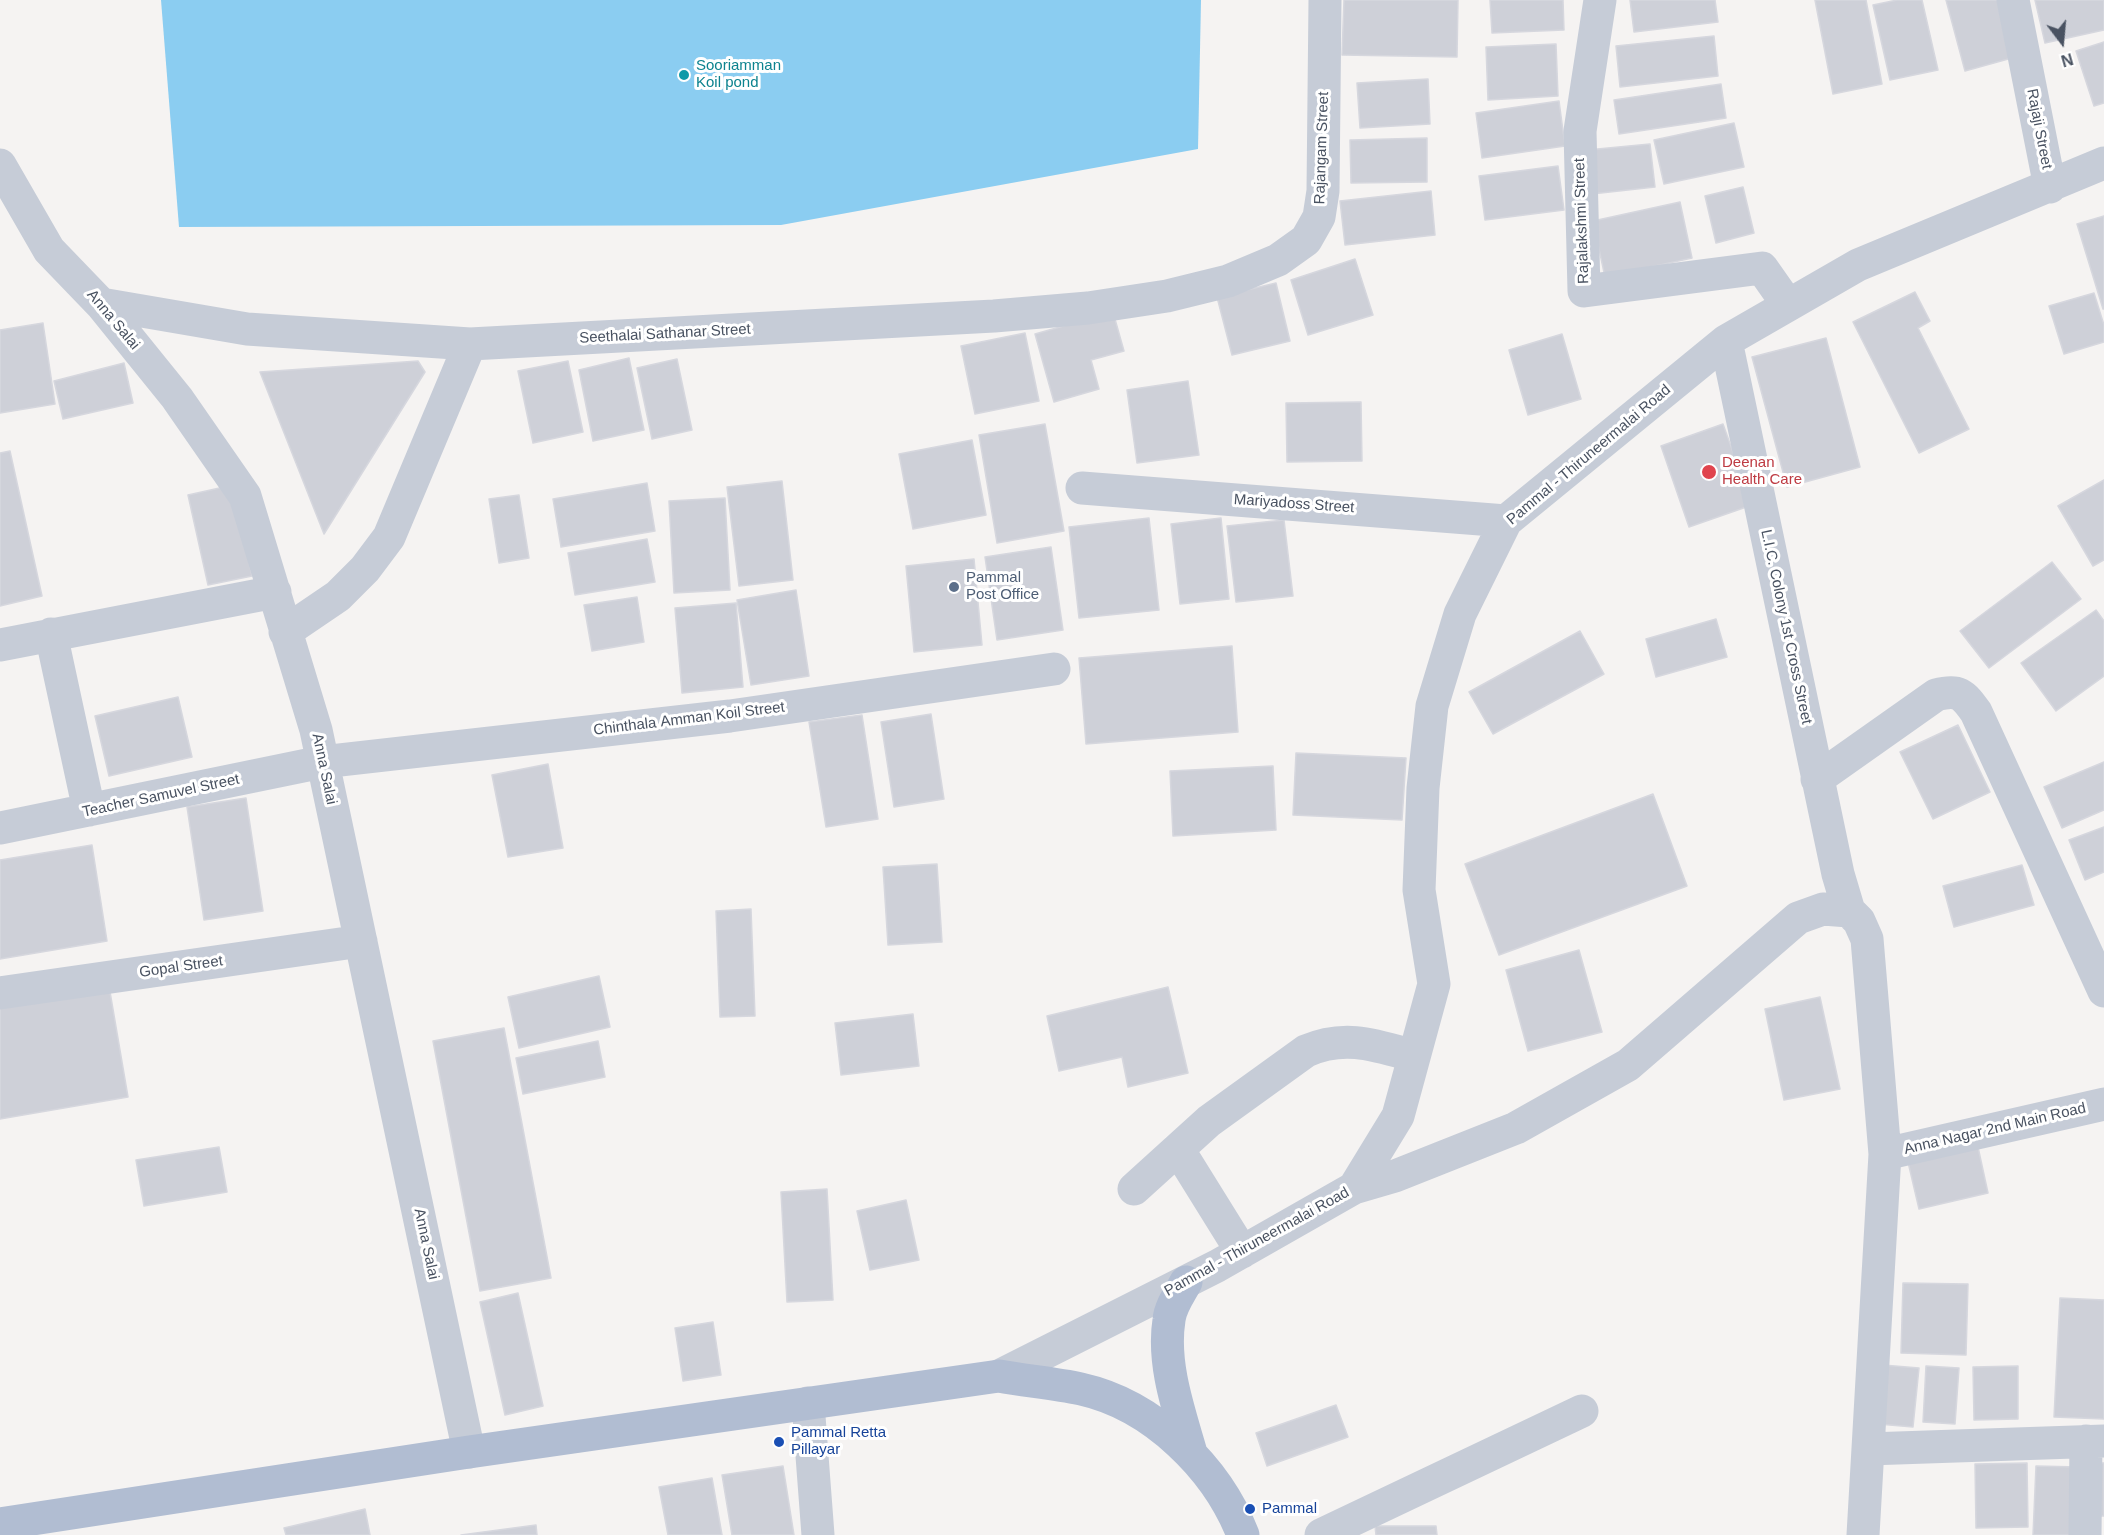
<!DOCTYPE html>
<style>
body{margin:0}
#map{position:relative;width:2104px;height:1535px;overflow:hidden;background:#f5f3f2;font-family:Helvetica,sans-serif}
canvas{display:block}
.north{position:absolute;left:2032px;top:12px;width:60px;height:60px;-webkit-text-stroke:4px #fff;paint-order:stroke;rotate:164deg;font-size:16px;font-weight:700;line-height:24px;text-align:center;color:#495261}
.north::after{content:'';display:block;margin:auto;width:21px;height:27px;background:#495261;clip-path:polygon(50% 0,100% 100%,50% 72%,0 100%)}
</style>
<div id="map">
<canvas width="2104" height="1535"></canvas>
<div class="north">N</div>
</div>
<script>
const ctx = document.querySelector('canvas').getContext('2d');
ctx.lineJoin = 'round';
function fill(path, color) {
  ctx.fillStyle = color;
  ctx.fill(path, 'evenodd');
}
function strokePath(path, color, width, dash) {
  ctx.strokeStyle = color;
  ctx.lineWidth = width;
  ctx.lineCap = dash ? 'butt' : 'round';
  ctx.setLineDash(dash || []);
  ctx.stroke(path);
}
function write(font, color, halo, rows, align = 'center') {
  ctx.font = font + ' Helvetica,sans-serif';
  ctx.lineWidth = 6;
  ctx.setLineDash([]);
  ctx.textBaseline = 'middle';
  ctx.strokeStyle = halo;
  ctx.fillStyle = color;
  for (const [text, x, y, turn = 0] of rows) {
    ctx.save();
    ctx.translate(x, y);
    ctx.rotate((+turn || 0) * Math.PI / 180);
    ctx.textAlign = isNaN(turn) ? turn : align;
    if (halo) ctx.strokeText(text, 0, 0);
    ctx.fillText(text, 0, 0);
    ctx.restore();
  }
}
const water = new Path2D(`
 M 161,0 L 1201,0 L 1198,149 L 781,225 L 179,227 Z`);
const building = new Path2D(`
 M 1344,0 L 1458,0 L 1457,57 L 1342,55 Z
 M 1490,0 L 1563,0 L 1564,30 L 1492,33 Z
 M 1630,0 L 1715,0 L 1718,22 L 1634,32 Z
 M 1815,0 L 1866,0 L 1882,84 L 1833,94 Z
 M 1897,0 L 1922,0 L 1938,70 L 1890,80 L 1873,5 Z
 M 1946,0 L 2004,0 L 2019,56 L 1965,71 Z
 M 2035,0 L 2104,0 L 2104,30 L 2045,43 Z
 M 1714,36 L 1718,76 L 1620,87 L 1616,46 Z
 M 2104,42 L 2104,103 L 2094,106 L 2076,51 Z
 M 1556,44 L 1558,96 L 1488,100 L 1486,47 Z
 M 1428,79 L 1430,124 L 1360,128 L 1357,83 Z
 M 1721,84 L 1726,118 L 1619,134 L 1614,100 Z
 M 1559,101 L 1565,146 L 1482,158 L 1476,113 Z
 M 1734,123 L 1744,167 L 1664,184 L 1654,140 Z
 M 1427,138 L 1427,182 L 1351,183 L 1350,140 Z
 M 1650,144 L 1655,187 L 1592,194 L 1587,150 Z
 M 1558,166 L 1564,210 L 1485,220 L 1479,176 Z
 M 1743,187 L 1754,233 L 1716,243 L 1705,196 Z
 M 1431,191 L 1435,235 L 1345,245 L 1340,201 Z
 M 1680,202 L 1692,258 L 1605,277 L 1593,221 Z
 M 2104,216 L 2104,309 L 2103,309 L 2077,224 Z
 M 1355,259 L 1373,315 L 1308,335 L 1291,280 Z
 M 1276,283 L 1290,341 L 1232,355 L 1217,297 Z
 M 1915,292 L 1930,321 L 1918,328 L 1969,429 L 1919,453 L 1853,322 Z
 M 2094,293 L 2104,325 L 2104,342 L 2064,354 L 2049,306 Z
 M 1113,312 L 1124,351 L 1091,360 L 1099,389 L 1054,402 L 1035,334 Z
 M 43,323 L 55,404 L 0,413 L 0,330 Z
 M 1025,333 L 1039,401 L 975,414 L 961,346 Z
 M 1562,334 L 1581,399 L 1528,415 L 1509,350 Z
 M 1826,338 L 1860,467 L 1787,487 L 1752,357 Z
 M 629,358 L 644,430 L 593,441 L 579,370 Z
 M 677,359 L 692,430 L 652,439 L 637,368 Z
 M 418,361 L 425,372 L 324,534 L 260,372 Z
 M 568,361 L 583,432 L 533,443 L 518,371 Z
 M 124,363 L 133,403 L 63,419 L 54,381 Z
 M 1188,381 L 1199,455 L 1137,463 L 1127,390 Z
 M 1361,402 L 1362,461 L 1287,462 L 1286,403 Z
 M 1045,424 L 1064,531 L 997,543 L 979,435 Z
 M 1723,424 L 1752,505 L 1689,527 L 1661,446 Z
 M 972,440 L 986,515 L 913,529 L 899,454 Z
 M 10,451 L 42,596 L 0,606 L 0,453 Z
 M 2104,480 L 2104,560 L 2093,566 L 2058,506 Z
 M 782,481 L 793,580 L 739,586 L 727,487 Z
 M 647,483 L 655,531 L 561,547 L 553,499 Z
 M 233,485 L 252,576 L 208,585 L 188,495 Z
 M 519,495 L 529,558 L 499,563 L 489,499 Z
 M 725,498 L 730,590 L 674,593 L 669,501 Z
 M 1149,518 L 1159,610 L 1079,618 L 1069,527 Z
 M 1221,518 L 1229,599 L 1180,604 L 1171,524 Z
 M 1284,520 L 1293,596 L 1236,602 L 1227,526 Z
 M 647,539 L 655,582 L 575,595 L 568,553 Z
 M 1051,547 L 1063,630 L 997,640 L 985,557 Z
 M 974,559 L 982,645 L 914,652 L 906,566 Z
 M 2052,562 L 2081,599 L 1989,668 L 1960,631 Z
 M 796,590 L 809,676 L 751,685 L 737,600 Z
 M 637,597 L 644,642 L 592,651 L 584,605 Z
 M 736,603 L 743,687 L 682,693 L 675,608 Z
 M 2096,610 L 2104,621 L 2104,676 L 2056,711 L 2021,663 Z
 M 1716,619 L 1727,657 L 1656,677 L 1646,639 Z
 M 1580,631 L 1604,674 L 1493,734 L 1469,692 Z
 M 1232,646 L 1238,732 L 1086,744 L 1079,658 Z
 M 178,697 L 192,757 L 109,776 L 95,716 Z
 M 931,714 L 944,799 L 894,807 L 881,722 Z
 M 862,715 L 878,819 L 826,827 L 809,722 Z
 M 1958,725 L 1990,792 L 1933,819 L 1900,752 Z
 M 1296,753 L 1406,758 L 1402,820 L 1293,815 Z
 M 2104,762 L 2104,810 L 2062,828 L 2044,787 Z
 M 548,764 L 563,848 L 508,857 L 492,775 Z
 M 1273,766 L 1276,830 L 1173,836 L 1170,771 Z
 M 1653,794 L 1687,886 L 1499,955 L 1465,864 Z
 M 246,798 L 263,911 L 204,920 L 187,807 Z
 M 2104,827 L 2104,872 L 2085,880 L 2069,840 Z
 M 92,845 L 107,941 L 0,959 L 0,860 Z
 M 937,864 L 942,942 L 888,945 L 883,867 Z
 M 2022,865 L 2034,905 L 1954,927 L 1943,886 Z
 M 751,909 L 755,1016 L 720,1017 L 716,911 Z
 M 1579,950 L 1602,1032 L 1528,1051 L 1506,970 Z
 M 599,976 L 610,1027 L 519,1048 L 508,997 Z
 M 109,986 L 128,1097 L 0,1119 L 0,1006 Z
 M 1168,987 L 1188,1073 L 1128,1087 L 1122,1057 L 1059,1071 L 1047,1016 Z
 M 1820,997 L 1840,1089 L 1784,1100 L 1765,1009 Z
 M 913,1014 L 919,1066 L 841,1075 L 835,1023 Z
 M 504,1028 L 551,1278 L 480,1291 L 433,1041 Z
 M 598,1041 L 605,1077 L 523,1094 L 516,1058 Z
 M 219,1147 L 227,1192 L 144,1206 L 136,1160 Z
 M 1978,1147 L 1988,1193 L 1919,1209 L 1908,1162 Z
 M 827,1189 L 833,1300 L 787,1302 L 781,1192 Z
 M 906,1200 L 919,1260 L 870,1270 L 857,1211 Z
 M 1903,1283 L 1968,1284 L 1966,1355 L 1901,1353 Z
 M 518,1293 L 543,1406 L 505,1415 L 480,1302 Z
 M 2060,1298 L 2104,1300 L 2104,1419 L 2054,1417 Z
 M 713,1322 L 721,1375 L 683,1381 L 675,1328 Z
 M 1883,1365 L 1919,1368 L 1913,1427 L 1878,1424 Z
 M 1926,1366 L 1959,1368 L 1955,1424 L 1923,1422 Z
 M 2018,1366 L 2018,1419 L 1974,1420 L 1973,1367 Z
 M 1336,1405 L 1348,1437 L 1267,1466 L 1256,1433 Z
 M 2027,1463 L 2028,1527 L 1976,1528 L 1975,1464 Z
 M 2100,1463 L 2104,1463 L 2104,1516 L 2101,1516 Z
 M 783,1466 L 794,1535 L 732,1535 L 722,1475 Z
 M 2036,1466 L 2079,1467 L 2076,1535 L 2033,1535 Z
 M 712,1478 L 722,1535 L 668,1535 L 659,1487 Z
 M 365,1509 L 370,1535 L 286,1535 L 284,1528 Z
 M 536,1525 L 537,1535 L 461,1535 Z
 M 1375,1526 L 1436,1526 L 1437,1535 L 1376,1535 Z`);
const minor = new Path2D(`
 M 1600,0 L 1580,131 L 1584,291 L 1762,268 L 1788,305
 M 2013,0 L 2050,187
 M 0,165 L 49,250 L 101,304 L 177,398 L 245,496 L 316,730 L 469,1452
 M 101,304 L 247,329 L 470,344 L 994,316 L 1088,308 L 1167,296 L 1228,281 L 1278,260 L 1306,240 L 1319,217 L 1323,191 L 1325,0
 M 1726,341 L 1838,874 L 1849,911
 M 1082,488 L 1506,521
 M 285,632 L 338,596 L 365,569 L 389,537 L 470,344
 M 51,634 L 89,810
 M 0,645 L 275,592
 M 1817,779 L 1936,695 C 1959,689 1963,694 1976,712 L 2104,991
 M 0,828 L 322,762 L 730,716 L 1054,669
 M 0,993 L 361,941
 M 1178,1149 L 1242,1252
 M 1885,1154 L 2104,1104
 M 1354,1188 L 1395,1176 L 1516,1128 L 1628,1065 L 1798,918 L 1823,909 L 1849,911 L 1859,921 L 1867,939 L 1885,1154 L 1863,1535
 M 1134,1189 L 1209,1121 L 1306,1051 C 1345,1034 1375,1045 1414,1056
 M 999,1376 L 1217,1266 L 1354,1188 L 1398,1116 L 1434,984 L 1419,890 L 1423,788 L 1432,706 L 1460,614 L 1506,521 L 1726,341 L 1858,265 L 2104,163
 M 808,1403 L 818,1535
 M 1868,1449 L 2104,1441
 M 1321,1535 L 1582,1411
 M 2085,1535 L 2086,1441`);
const major = new Path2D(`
 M 1186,1282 C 1180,1293 1170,1307 1169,1320 C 1162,1364 1179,1411 1191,1453
 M 0,1524 L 469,1452 L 999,1376 C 1026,1381 1054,1383 1081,1389 C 1153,1405 1217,1468 1243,1535`);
const markers = [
 [684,75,6,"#0f9aa8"],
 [1709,472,8,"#e0444e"],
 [954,587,6,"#5c6f8a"],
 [779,1442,6,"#1a4fb4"],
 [1250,1509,6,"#1a4fb4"]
];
const cultureNames = [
 ["Sooriamman",696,66],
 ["Koil pond",696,83]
];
const streetNames = [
 ["Rajaji Street",2039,129,79],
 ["Rajangam Street",1322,148,-88],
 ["Rajalakshmi Street",1582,221,-92],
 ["Anna Salai",113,320,50],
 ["Seethalai Sathanar Street",665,334,-3],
 ["Pammal - Thiruneermalai Road",1589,455,-40],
 ["Mariyadoss Street",1294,504,4],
 ["L.I.C. Colony 1st Cross Street",1786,627,78],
 ["Chinthala Amman Koil Street",689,719,-7],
 ["Anna Salai",324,769,78],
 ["Teacher Samuvel Street",161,796,-12],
 ["Gopal Street",181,967,-8],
 ["Anna Nagar 2nd Main Road",1995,1129,-13],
 ["Pammal - Thiruneermalai Road",1257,1242,-29],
 ["Anna Salai",426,1244,78]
];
const healthNames = [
 ["Deenan",1722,463],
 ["Health Care",1722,480]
];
const serviceNames = [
 ["Pammal",966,578],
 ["Post Office",966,595]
];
const transitNames = [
 ["Pammal Retta",791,1433],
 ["Pillayar",791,1450],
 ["Pammal",1262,1509]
];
fill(water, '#8bcdf1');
fill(building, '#ced0d8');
strokePath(building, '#d6d7de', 1.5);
strokePath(minor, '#c6ccd7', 33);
strokePath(major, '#b1bdd2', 33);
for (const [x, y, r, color] of markers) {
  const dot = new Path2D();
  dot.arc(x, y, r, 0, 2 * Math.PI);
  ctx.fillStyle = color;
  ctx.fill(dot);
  strokePath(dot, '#fff', 2);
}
write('15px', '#0d838f', '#fff', cultureNames, 'left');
write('15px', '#495261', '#fff', streetNames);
write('15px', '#be3a42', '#fff', healthNames, 'left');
write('15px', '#4e5e75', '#fff', serviceNames, 'left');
write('15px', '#164399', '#fff', transitNames, 'left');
</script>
